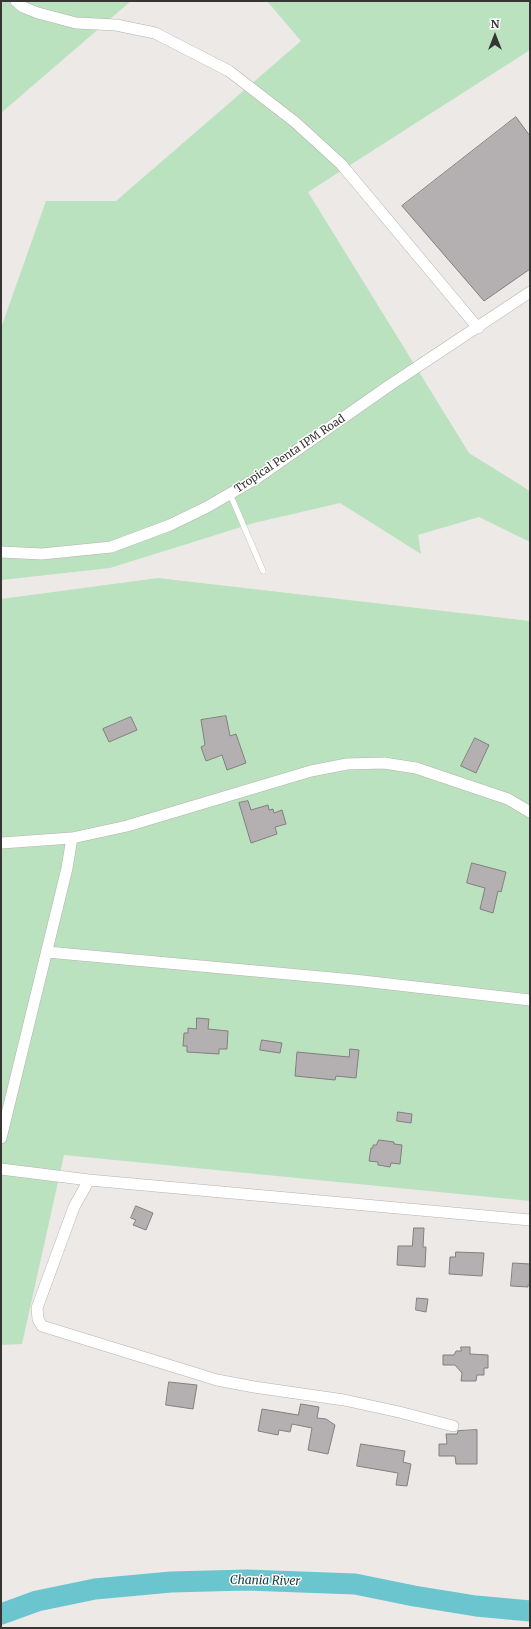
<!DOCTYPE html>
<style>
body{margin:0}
#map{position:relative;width:531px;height:1629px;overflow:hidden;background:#ece9e7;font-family:Merriweather,serif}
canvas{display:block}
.frame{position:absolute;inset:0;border:2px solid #363534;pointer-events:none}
.north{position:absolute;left:475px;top:16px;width:40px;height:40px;-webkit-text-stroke:3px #fff;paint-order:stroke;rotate:0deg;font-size:11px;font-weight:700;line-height:16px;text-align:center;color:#363534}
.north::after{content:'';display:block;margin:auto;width:14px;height:18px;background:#363534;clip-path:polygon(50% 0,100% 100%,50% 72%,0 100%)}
</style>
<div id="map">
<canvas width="531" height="1629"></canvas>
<div class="frame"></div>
<div class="north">N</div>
</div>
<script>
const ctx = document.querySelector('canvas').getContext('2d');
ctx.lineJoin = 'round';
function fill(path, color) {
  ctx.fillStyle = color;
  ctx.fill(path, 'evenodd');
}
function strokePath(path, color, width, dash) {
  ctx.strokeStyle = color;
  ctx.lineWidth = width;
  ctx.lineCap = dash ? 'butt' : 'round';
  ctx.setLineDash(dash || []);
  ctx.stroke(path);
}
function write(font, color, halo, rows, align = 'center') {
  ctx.font = font + ' Merriweather,serif';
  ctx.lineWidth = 3;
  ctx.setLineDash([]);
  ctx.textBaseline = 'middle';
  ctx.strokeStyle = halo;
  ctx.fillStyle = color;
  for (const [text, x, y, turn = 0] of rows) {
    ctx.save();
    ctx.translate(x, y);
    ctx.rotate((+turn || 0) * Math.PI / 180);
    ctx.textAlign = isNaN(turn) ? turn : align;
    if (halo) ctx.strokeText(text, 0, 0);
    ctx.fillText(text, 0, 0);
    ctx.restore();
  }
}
const green = new Path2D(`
 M 1,1 L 131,1 L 1,113 Z
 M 267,1 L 530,1 L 530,50 L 308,192 L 469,453 L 530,491 L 530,542 L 479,517 L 418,535 L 421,554 L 340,503 L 254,523 L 110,568 L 1,580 L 1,328 L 46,201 L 116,201 L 301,41 Z
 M 158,578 L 530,621 L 530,1201 L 64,1155 L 22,1344 L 1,1345 L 1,599 Z`);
const river = new Path2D(`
 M 1,1614 L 37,1601 L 95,1589 L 171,1582 L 247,1580 L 355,1584 L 414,1596 L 476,1606 L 530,1611`);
const building = new Path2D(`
 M 516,117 L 530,136 L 530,269 L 484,301 L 402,206 Z
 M 226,716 L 230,736 L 236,734 L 246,763 L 227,770 L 222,755 L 206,761 L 201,747 L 205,745 L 201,720 Z
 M 131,717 L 137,730 L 109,742 L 103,729 Z
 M 475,738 L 489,745 L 476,773 L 461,766 Z
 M 248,801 L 251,810 L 268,805 L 269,810 L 273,809 L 274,813 L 282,810 L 286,824 L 275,827 L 277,834 L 251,843 L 239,803 Z
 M 472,863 L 506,872 L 501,892 L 498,891 L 493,913 L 480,909 L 485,888 L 467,883 Z
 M 197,1018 L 209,1019 L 208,1029 L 228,1031 L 227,1049 L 219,1049 L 219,1054 L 187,1052 L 187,1046 L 183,1046 L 184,1033 L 188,1033 L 188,1028 L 196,1029 Z
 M 262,1040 L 282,1043 L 280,1053 L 260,1050 Z
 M 350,1049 L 359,1050 L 356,1078 L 336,1076 L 335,1080 L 295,1076 L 297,1052 L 349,1057 Z
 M 398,1112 L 412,1114 L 411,1123 L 397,1121 Z
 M 379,1140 L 394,1142 L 394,1144 L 402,1145 L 400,1164 L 391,1163 L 390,1167 L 378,1165 L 378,1162 L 369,1161 L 371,1148 L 373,1148 L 373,1145 L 376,1145 Z
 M 136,1206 L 153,1213 L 146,1230 L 133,1225 L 136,1220 L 131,1218 Z
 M 414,1228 L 424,1228 L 423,1247 L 426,1247 L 425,1267 L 397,1265 L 398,1246 L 412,1246 Z
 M 456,1252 L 484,1253 L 482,1276 L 449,1274 L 450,1257 L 455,1257 Z
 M 513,1263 L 530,1264 L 530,1285 L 528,1285 L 528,1287 L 511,1286 Z
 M 417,1298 L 428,1299 L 426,1312 L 416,1310 Z
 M 461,1347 L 470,1347 L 470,1354 L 488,1355 L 488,1368 L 484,1368 L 484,1375 L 477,1375 L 476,1381 L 461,1381 L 462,1373 L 455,1365 L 443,1365 L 443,1355 L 454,1355 L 456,1351 L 461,1351 Z
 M 169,1382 L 197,1385 L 193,1409 L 166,1405 Z
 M 301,1404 L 319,1407 L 317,1418 L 326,1419 L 335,1425 L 328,1454 L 308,1450 L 312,1428 L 292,1424 L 290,1432 L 279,1430 L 278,1435 L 258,1431 L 262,1409 L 298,1415 Z
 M 477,1430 L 477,1464 L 456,1464 L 455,1456 L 439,1456 L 439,1444 L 447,1444 L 446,1434 L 457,1434 L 458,1431 Z
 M 361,1444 L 405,1451 L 403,1462 L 411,1464 L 407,1486 L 396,1485 L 398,1473 L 357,1466 Z`);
const lane = new Path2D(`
 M 230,494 L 263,571`);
const street = new Path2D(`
 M 16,1 L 23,7 L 38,13 L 76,23 L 116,25 L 155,33 L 229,71 L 295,122 L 341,164 L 478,328
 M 1,552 L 42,554 L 111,547 L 170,525 L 207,507 L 257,478 L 390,385 L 530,292
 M 1,843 L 72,838
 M 47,952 L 354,980 L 530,1000
 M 1,1138 L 59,901 L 67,868 L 72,838 L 127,826 L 311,771 L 347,764 L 384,763 L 416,768 L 508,799 L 530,812
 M 1,1169 L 89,1180
 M 453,1426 L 399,1412 L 344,1400 L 254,1387 L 217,1380 L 42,1326 L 38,1319 L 37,1308 L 74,1207 L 89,1180 L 530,1220`);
const streetNames = [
 ["Tropical Penta IPM Road",290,454,-34]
];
const waterNames = [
 ["Chania River",265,1581,1]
];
fill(green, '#bbe2bf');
strokePath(river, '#6ac5cf', 21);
fill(building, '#b4b0b1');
strokePath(building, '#837f80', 1);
strokePath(lane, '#b5b2b0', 6);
strokePath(street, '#b5b2b0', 12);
strokePath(lane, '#fff', 5.5);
strokePath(street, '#fff', 11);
write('11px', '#363534', '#fff', streetNames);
write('italic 12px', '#144044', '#fff', waterNames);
</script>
